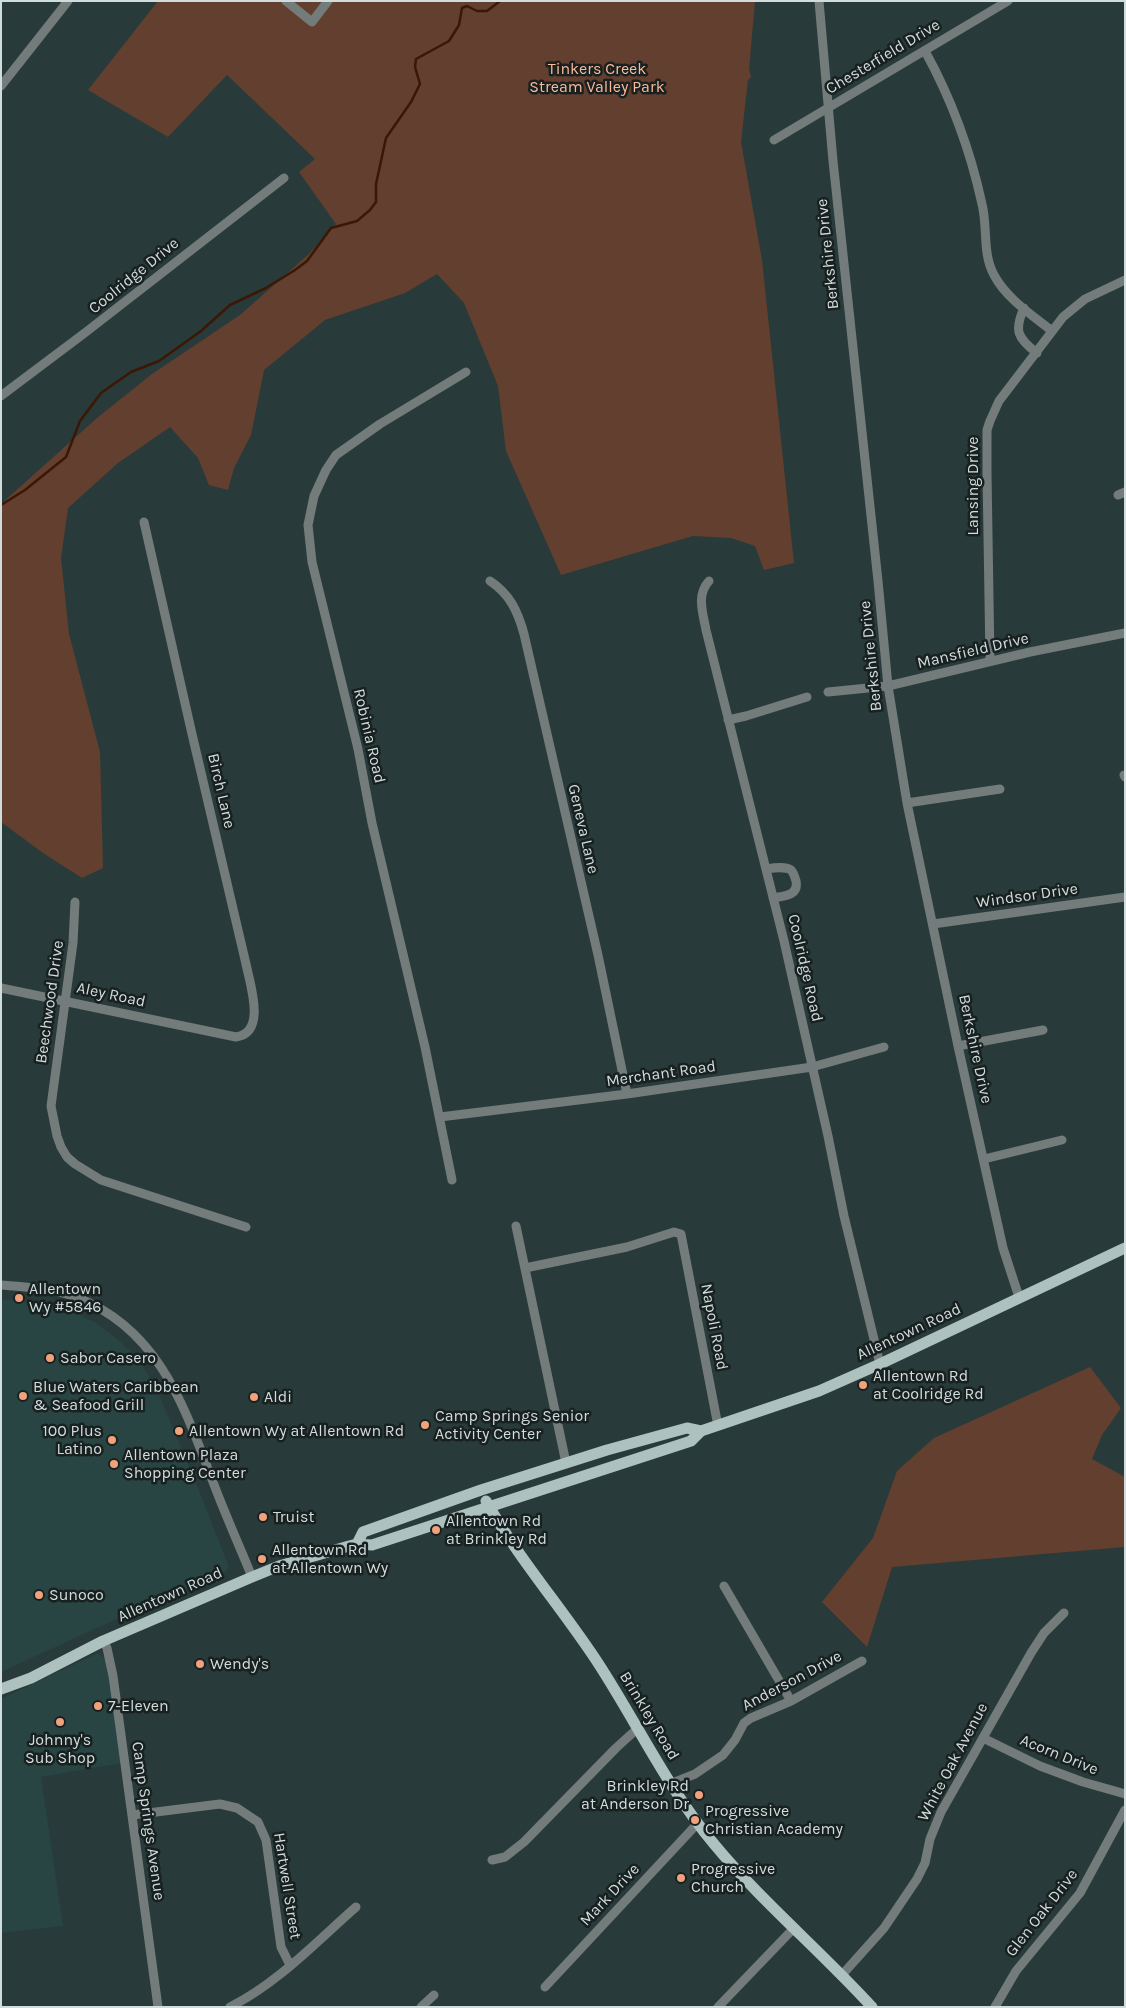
<!DOCTYPE html>
<style>
body{margin:0}
#map{position:relative;width:1126px;height:2008px;overflow:hidden;background:#283b3a;font-family:Karla,sans-serif}
canvas{display:block}
.frame{position:absolute;inset:0;border:2px solid #d1dddc;pointer-events:none}
</style>
<div id="map">
<canvas width="1126" height="2008"></canvas>
<div class="frame"></div>
</div>
<script>
const ctx = document.querySelector('canvas').getContext('2d');
ctx.lineJoin = 'round';
function fill(path, color) {
  ctx.fillStyle = color;
  ctx.fill(path, 'evenodd');
}
function strokePath(path, color, width, dash) {
  ctx.strokeStyle = color;
  ctx.lineWidth = width;
  ctx.lineCap = dash ? 'butt' : 'round';
  ctx.setLineDash(dash || []);
  ctx.stroke(path);
}
function write(font, color, halo, rows, align = 'center') {
  ctx.font = font + ' Karla,sans-serif';
  ctx.lineWidth = 5;
  ctx.setLineDash([]);
  ctx.textBaseline = 'middle';
  ctx.strokeStyle = halo;
  ctx.fillStyle = color;
  for (const [text, x, y, turn = 0] of rows) {
    ctx.save();
    ctx.translate(x, y);
    ctx.rotate((+turn || 0) * Math.PI / 180);
    ctx.textAlign = isNaN(turn) ? turn : align;
    if (halo) ctx.strokeText(text, 0, 0);
    ctx.fillText(text, 0, 0);
    ctx.restore();
  }
}
const built = new Path2D(`
 M 1,1299 L 43,1304 L 73,1312 L 96,1323 L 117,1339 L 137,1358 L 155,1385 L 198,1488 L 229,1567 L 226,1571 L 103,1625 L 1,1672 Z
 M 98,1653 L 107,1660 L 121,1763 L 41,1777 L 63,1926 L 1,1933 L 1,1699 Z`);
const green = new Path2D(`
 M 158,1 L 755,1 L 749,69 L 751,77 L 748,80 L 741,142 L 762,260 L 794,563 L 764,570 L 755,546 L 731,538 L 693,536 L 561,575 L 506,451 L 498,386 L 464,303 L 437,274 L 405,293 L 325,320 L 264,370 L 251,435 L 234,468 L 228,490 L 209,485 L 198,458 L 170,427 L 118,463 L 68,508 L 61,558 L 69,634 L 100,752 L 103,868 L 82,878 L 43,853 L 1,822 L 1,504 L 97,418 L 152,374 L 240,315 L 309,254 L 336,224 L 299,172 L 315,159 L 227,75 L 168,137 L 88,90 Z
 M 1090,1367 L 1121,1408 L 1102,1435 L 1092,1459 L 1125,1477 L 1125,1547 L 892,1567 L 867,1647 L 822,1602 L 873,1538 L 897,1471 L 934,1438 Z`);
const stream = new Path2D(`
 M 1,505 L 25,490 L 66,457 L 80,421 L 101,393 L 131,372 L 159,361 L 201,331 L 230,305 L 266,288 L 295,270 L 307,261 L 331,228 L 357,221 L 370,210 L 376,202 L 376,184 L 386,138 L 411,102 L 420,84 L 415,67 L 416,59 L 449,41 L 459,25 L 462,8 L 467,6 L 477,11 L 487,11 L 500,1`);
const minor = new Path2D(`
 M 286,1 L 312,22 L 328,1
 M 819,1 L 833,161 L 878,581 L 888,686 L 907,803 L 958,1046 L 1003,1248 L 1019,1297
 M 925,51 C 952,100 970,149 982,204 C 988,228 982,253 994,275 C 1006,298 1032,315 1052,331
 M 1,86 L 68,1
 M 774,140 L 1008,1
 M 1024,308 C 1014,330 1017,338 1037,353
 M 1,396 L 86,332 L 284,178
 M 1118,495 L 1125,492
 M 490,581 C 510,594 518,612 524,634 L 598,955 L 627,1094
 M 709,581 C 696,595 703,613 706,630 L 784,941 L 828,1136 L 844,1216 L 880,1364
 M 990,661 L 987,473 L 987,430 L 990,421 L 999,401 L 1063,317 L 1085,299 L 1125,280
 M 828,692 L 888,686 L 1030,652 L 1125,633
 M 728,720 L 746,716 L 807,697
 M 1124,775 L 1125,777
 M 907,803 L 1000,789
 M 766,869 C 773,868 785,866 791,870 C 794,873 795,878 796,881 C 799,896 784,896 773,898
 M 75,902 L 73,943 L 51,1106 L 57,1136 L 61,1147 L 67,1157 L 75,1164 L 101,1180 L 246,1227
 M 933,924 L 1125,897
 M 1,988 L 236,1037 C 267,1033 250,984 246,964 L 192,734 L 144,522
 M 958,1046 L 1043,1030
 M 440,1117 L 627,1094 L 812,1067 L 884,1047
 M 984,1159 L 1062,1140
 M 452,1180 L 425,1047 L 372,823 L 358,749 L 312,562 L 308,525 L 314,496 L 326,470 L 336,455 L 380,424 L 466,372
 M 516,1226 L 566,1463
 M 525,1268 L 627,1247 L 674,1232 L 681,1234 L 718,1426
 M 1,1285 C 26,1287 52,1288 76,1297 C 159,1329 184,1406 213,1482 C 225,1514 239,1545 252,1577
 M 724,1586 L 791,1701
 M 103,1641 L 107,1648 L 113,1676 L 158,2007
 M 983,1738 L 1040,1766 L 1083,1782 L 1125,1794
 M 670,1784 L 695,1774 L 723,1755 L 735,1740 L 744,1723 L 751,1718 L 791,1701 L 862,1661
 M 132,1815 L 220,1804 L 237,1808 L 258,1822 L 266,1840 L 281,1947 L 290,1965
 M 492,1860 L 505,1857 L 524,1842 L 616,1748 L 638,1728
 M 841,1976 L 884,1928 L 917,1879 L 925,1863 L 930,1839 L 941,1812 L 1031,1653 L 1044,1633 L 1064,1613
 M 545,1987 L 697,1824
 M 230,2007 C 278,1983 316,1942 356,1907
 M 421,2007 L 434,1995
 M 718,2007 L 794,1928
 M 995,2007 L 1016,1971 L 1080,1893 L 1125,1810`);
const major = new Path2D(`
 M 486,1501 C 518,1558 562,1608 598,1663 C 637,1723 668,1789 714,1844 C 762,1902 821,1951 872,2007
 M 357,1544 L 363,1532 L 481,1490 L 607,1450 L 687,1428 L 701,1431 L 819,1391 L 880,1364 L 1125,1248
 M 1,1689 L 31,1678 L 103,1641 L 252,1577 L 279,1566 L 349,1546 L 357,1544 L 372,1545 L 691,1441 L 701,1431`);
const markers = [
 [19,1298,5,"#f1a17c"],
 [50,1358,5,"#f1a17c"],
 [863,1385,5,"#f1a17c"],
 [23,1396,5,"#f1a17c"],
 [254,1397,5,"#f1a17c"],
 [425,1425,5,"#f1a17c"],
 [179,1431,5,"#f1a17c"],
 [112,1440,5,"#f1a17c"],
 [114,1464,5,"#f1a17c"],
 [263,1517,5,"#f1a17c"],
 [436,1530,5,"#f1a17c"],
 [262,1559,5,"#f1a17c"],
 [39,1595,5,"#f1a17c"],
 [200,1664,5,"#f1a17c"],
 [98,1706,5,"#f1a17c"],
 [60,1722,5,"#f1a17c"],
 [699,1795,5,"#f1a17c"],
 [695,1820,5,"#f1a17c"],
 [681,1878,5,"#f1a17c"]
];
const streetNames = [
 ["Chesterfield Drive",883,57,-31],
 ["Berkshire Drive",828,254,-96],
 ["Coolridge Drive",134,276,-39],
 ["Lansing Drive",973,486,-90],
 ["Mansfield Drive",973,651,-13],
 ["Berkshire Drive",871,656,-96],
 ["Robinia Road",369,736,77],
 ["Birch Lane",221,791,77],
 ["Geneva Lane",583,829,77],
 ["Windsor Drive",1027,896,-8],
 ["Coolridge Road",805,968,77],
 ["Aley Road",111,995,12],
 ["Beechwood Drive",50,1002,-82],
 ["Berkshire Drive",975,1049,78],
 ["Merchant Road",661,1074,-8],
 ["Napoli Road",714,1327,79],
 ["Allentown Road",909,1332,-25],
 ["Allentown Road",170,1595,-24],
 ["Anderson Drive",792,1681,-28],
 ["Brinkley Road",649,1716,59],
 ["Acorn Drive",1059,1755,22],
 ["White Oak Avenue",953,1762,-62],
 ["Camp Springs Avenue",148,1821,82],
 ["Hartwell Street",287,1886,81],
 ["Mark Drive",610,1895,-47],
 ["Glen Oak Drive",1042,1913,-52]
];
const parkNames = [
 ["Tinkers Creek",597,69],
 ["Stream Valley Park",597,87]
];
const poiNames = [
 ["Allentown",29,1289],
 ["Wy #5846",29,1307],
 ["Sabor Casero",60,1358],
 ["Allentown Rd",873,1376],
 ["at Coolridge Rd",873,1394],
 ["Blue Waters Caribbean",33,1387],
 ["& Seafood Grill",33,1405],
 ["Aldi",264,1397],
 ["Camp Springs Senior",435,1416],
 ["Activity Center",435,1434],
 ["100 Plus",102,1431,"right"],
 ["Latino",102,1449,"right"],
 ["Allentown Wy at Allentown Rd",189,1431],
 ["Allentown Plaza",124,1455],
 ["Shopping Center",124,1473],
 ["Truist",273,1517],
 ["Allentown Rd",446,1521],
 ["at Brinkley Rd",446,1539],
 ["Allentown Rd",272,1550],
 ["at Allentown Wy",272,1568],
 ["Sunoco",49,1595],
 ["Wendy's",210,1664],
 ["7-Eleven",108,1706],
 ["Johnny's",60,1740,"center"],
 ["Sub Shop",60,1758,"center"],
 ["Brinkley Rd",689,1786,"right"],
 ["at Anderson Dr",689,1804,"right"],
 ["Progressive",705,1811],
 ["Christian Academy",705,1829],
 ["Progressive",691,1869],
 ["Church",691,1887]
];
fill(built, '#284543');
fill(green, '#633f2f');
strokePath(stream, '#3b1704', 2.5);
strokePath(minor, '#737c7b', 9);
strokePath(major, '#adc1bf', 11);
for (const [x, y, r, color] of markers) {
  const dot = new Path2D();
  dot.arc(x, y, r, 0, 2 * Math.PI);
  ctx.fillStyle = color;
  ctx.fill(dot);
  strokePath(dot, '#182020', 2);
}
write('16px', '#d1dddc', '#182020', streetNames);
write('16px', '#fcb99a', '#182020', parkNames);
write('16px', '#d1dddc', '#182020', poiNames, 'left');
</script>
